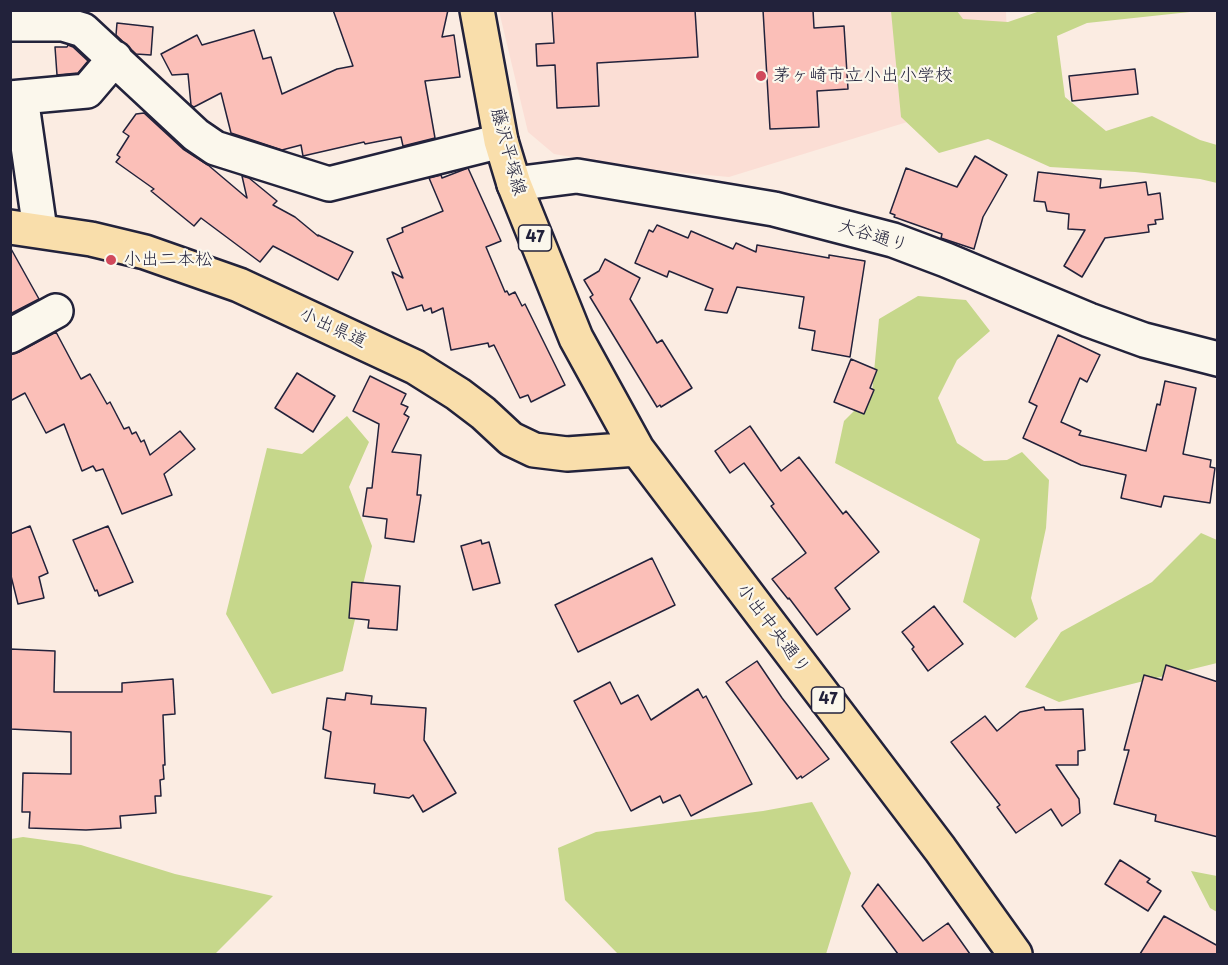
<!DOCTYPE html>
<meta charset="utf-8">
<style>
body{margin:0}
#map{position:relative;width:1228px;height:965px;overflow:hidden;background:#fbece2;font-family:"Playpen Sans",sans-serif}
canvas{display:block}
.frame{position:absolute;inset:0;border:12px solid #22223b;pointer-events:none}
</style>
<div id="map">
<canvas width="1228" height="965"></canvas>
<div class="frame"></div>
</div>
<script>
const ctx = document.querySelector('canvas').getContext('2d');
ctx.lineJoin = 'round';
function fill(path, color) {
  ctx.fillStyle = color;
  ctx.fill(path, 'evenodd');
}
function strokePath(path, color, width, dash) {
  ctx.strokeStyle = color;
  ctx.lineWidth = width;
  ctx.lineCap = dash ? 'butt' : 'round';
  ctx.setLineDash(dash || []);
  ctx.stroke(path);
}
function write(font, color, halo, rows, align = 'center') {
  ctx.font = font + ' "Playpen Sans","Klee One",sans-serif';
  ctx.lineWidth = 4.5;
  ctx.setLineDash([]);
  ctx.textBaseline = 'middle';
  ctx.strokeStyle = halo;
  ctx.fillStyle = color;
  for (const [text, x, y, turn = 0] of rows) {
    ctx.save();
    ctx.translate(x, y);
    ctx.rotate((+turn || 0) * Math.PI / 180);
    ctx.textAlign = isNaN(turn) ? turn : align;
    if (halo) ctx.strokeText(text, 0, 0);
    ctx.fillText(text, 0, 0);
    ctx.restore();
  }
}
const built = new Path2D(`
 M 499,11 L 1006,11 L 1010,118 L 917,119 L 729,177 L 643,169 L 554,154 L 528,132 Z`);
const green = new Path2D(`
 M 891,11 L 957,11 L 963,19 L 1008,22 L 1043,10 L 1199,11 L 1087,23 L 1057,36 L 1065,97 L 1106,131 L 1152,116 L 1200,140 L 1217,145 L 1217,183 L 1200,179 L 1135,172 L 1050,167 L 988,139 L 939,153 L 901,117 Z
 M 918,296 L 966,300 L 990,331 L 957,360 L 938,398 L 957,443 L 984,461 L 1007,460 L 1022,452 L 1049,480 L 1046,528 L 1031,598 L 1038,619 L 1015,638 L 963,602 L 980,539 L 835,463 L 844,421 L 872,393 L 879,319 Z
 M 347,416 L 369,442 L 349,487 L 372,546 L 343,671 L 272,694 L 226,614 L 267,448 L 302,454 Z
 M 1201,533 L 1217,540 L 1217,663 L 1059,702 L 1025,687 L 1061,632 L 1152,582 Z
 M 812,802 L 851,873 L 826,954 L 618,954 L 565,900 L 558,848 L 596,832 L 763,811 Z
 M 23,837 L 81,845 L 175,874 L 273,896 L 215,954 L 11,954 L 11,839 Z
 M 1191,871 L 1217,876 L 1217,912 L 1210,908 Z`);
const building = new Path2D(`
 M 333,10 L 448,10 L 442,37 L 454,35 L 460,77 L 425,81 L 435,138 L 403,146 L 401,137 L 365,144 L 364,142 L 303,156 L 301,145 L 282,150 L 231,133 L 221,93 L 194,107 L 191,105 L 188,74 L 172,75 L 161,54 L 197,35 L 202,45 L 254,30 L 263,59 L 271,57 L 282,94 L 337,69 L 353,66 Z
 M 552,10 L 695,10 L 698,57 L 597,63 L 599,106 L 557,108 L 555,65 L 537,66 L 536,44 L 554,43 Z
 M 763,10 L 813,10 L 814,28 L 844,26 L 848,89 L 817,91 L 819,127 L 770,129 Z
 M 117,23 L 153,27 L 151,55 L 136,54 L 116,35 Z
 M 68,45 L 73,47 L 88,61 L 78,73 L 57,75 L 55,47 L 67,47 Z
 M 1135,69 L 1138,94 L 1072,101 L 1069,76 Z
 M 144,113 L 183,149 L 208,165 L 247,198 L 242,176 L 249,178 L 277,201 L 273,205 L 295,217 L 318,236 L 318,235 L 353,252 L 338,280 L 273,246 L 260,262 L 201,218 L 194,226 L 151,191 L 154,189 L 116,162 L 120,157 L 117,155 L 129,136 L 123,132 L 136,114 Z
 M 975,156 L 1007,175 L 983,217 L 974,249 L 941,238 L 942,234 L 894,217 L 895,215 L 890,213 L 906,168 L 957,187 Z
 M 468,168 L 501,241 L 486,247 L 505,292 L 507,291 L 509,295 L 515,292 L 522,306 L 525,304 L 565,385 L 531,402 L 528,395 L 520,398 L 494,345 L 489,347 L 488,343 L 451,350 L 443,308 L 432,313 L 431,308 L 424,311 L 422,305 L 407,310 L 392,272 L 403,278 L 387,239 L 403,232 L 402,228 L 443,211 L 429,178 L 441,175 L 442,178 Z
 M 1038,172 L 1101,179 L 1100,188 L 1146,182 L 1148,195 L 1160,193 L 1163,219 L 1155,220 L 1156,224 L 1148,225 L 1149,232 L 1105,238 L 1082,277 L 1064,266 L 1085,230 L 1068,229 L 1069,214 L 1047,211 L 1045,202 L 1034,201 Z
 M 657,225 L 688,238 L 691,231 L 733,249 L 736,243 L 756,252 L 757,245 L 829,258 L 829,255 L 865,261 L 850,357 L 812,350 L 815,331 L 799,328 L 804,297 L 737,287 L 727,313 L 705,310 L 713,289 L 669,271 L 667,277 L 635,263 L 649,230 L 653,232 Z
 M 10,247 L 39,299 L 10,314 Z
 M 605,259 L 640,278 L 630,299 L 657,343 L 662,340 L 692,388 L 661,407 L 660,405 L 657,407 L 590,297 L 593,295 L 584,280 L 599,271 Z
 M 56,332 L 81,379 L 90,374 L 107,404 L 110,402 L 124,429 L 129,427 L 132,434 L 136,432 L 141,442 L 144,440 L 150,455 L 180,431 L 195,449 L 164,474 L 172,495 L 122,514 L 103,469 L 96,471 L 93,466 L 82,471 L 64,424 L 46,433 L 25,393 L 10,401 L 10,355 L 19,352 Z
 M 1058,335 L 1100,355 L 1087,382 L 1080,378 L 1061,422 L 1081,431 L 1079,435 L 1146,451 L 1157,404 L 1160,405 L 1165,381 L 1196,388 L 1183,454 L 1211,460 L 1210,467 L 1215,468 L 1210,503 L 1164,496 L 1161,507 L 1121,498 L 1126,475 L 1081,465 L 1023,438 L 1037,406 L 1029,402 Z
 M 851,359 L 877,370 L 870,388 L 874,390 L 864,414 L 834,402 Z
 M 297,373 L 335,396 L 313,432 L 275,408 Z
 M 370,376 L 406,394 L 401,404 L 408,407 L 404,414 L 409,417 L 392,452 L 421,455 L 417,495 L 421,495 L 414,542 L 385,538 L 387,519 L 363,516 L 367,488 L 372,488 L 379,424 L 353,411 Z
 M 750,426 L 781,471 L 799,457 L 843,514 L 846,511 L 879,552 L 835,588 L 850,609 L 817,635 L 789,598 L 788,599 L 772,579 L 806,553 L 771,506 L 774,504 L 744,463 L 730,473 L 715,451 Z
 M 30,526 L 48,573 L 39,577 L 44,598 L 18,604 L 10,572 L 10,534 Z
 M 108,526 L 133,582 L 99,596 L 97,590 L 95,591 L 73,540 Z
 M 481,540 L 482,544 L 489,542 L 500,583 L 473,590 L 461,546 Z
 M 652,558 L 675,605 L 578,652 L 555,605 Z
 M 352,582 L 400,586 L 397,630 L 368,628 L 369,620 L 349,618 Z
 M 934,606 L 963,644 L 928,671 L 912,649 L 914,647 L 902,632 Z
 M 10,649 L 55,651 L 54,692 L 122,692 L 122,683 L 173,679 L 175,714 L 163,715 L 165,765 L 163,765 L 164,779 L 160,780 L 161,796 L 155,796 L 156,813 L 120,816 L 121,828 L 86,830 L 29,828 L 30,812 L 22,812 L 23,773 L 71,774 L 71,732 L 10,729 Z
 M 757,661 L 782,698 L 829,759 L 802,778 L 801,776 L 797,779 L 726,682 Z
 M 1166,665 L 1218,682 L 1218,837 L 1155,821 L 1156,815 L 1114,804 L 1129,750 L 1124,750 L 1144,675 L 1162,680 Z
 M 610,682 L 621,704 L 638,695 L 651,720 L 698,689 L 703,698 L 706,696 L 752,784 L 691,816 L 680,795 L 663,803 L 660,796 L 631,811 L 574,701 Z
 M 346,693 L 372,696 L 371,704 L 426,708 L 424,740 L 456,793 L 423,812 L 413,795 L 409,798 L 374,793 L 375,784 L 325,778 L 331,732 L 323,729 L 327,698 L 345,700 Z
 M 1044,707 L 1045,710 L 1083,709 L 1085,750 L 1078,751 L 1078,765 L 1056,765 L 1079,799 L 1080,813 L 1062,826 L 1051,809 L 1016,833 L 997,807 L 1000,805 L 951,742 L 985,716 L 997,731 L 1020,712 Z
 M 1120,860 L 1150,879 L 1147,882 L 1161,891 L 1148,911 L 1105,884 Z
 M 878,884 L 923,941 L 948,923 L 970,954 L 898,954 L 862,906 Z
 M 1164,916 L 1218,946 L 1218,954 L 1140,954 Z`);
const minor = new Path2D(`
 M 10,24 L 63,24 L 83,30 L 196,135 L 215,148 L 329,184 L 501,141
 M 21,97 L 40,230
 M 10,98 L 87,91 L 115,58
 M 514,184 L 577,176 L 774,209 L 893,240 L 946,260 L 1089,320 L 1144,340 L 1218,359
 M 10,336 L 56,311`);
const major = new Path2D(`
 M 477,10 L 501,141 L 514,184 L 576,338 L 637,449 L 940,849 L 1015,954
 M 10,227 L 91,239 L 145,252 L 239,285 L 415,367 L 458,394 L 483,413 L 511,439 L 534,450 L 567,454 L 637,449`);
const markers = [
 [761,76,6,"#d1495b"],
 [111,260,6,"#d1495b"]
];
const shields = [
 [535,238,33],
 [828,700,33]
];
const shieldNames = [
 ["47",535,238],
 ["47",828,700]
];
const poiNames = [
 ["茅ヶ崎市立小出小学校",773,76],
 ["小出二本松",123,260]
];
const streetNames = [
 ["藤沢平塚線",508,152,75],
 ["大谷通り",873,236,17],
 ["小出県道",333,328,25],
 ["小出中央通り",773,629,53]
];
fill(built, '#fbded5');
fill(green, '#c6d78b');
fill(building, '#fbbfb8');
strokePath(building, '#22223b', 1.5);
strokePath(minor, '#22223b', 38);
strokePath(major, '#22223b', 38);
strokePath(minor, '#fbf7ec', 33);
strokePath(major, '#f9deab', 33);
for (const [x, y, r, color] of markers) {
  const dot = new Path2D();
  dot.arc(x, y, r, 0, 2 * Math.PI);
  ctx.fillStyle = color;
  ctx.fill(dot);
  strokePath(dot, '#fbf7ec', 2);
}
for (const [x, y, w] of shields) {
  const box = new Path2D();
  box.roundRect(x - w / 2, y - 13, w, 26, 4.5);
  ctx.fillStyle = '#fbf7ec';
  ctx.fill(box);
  strokePath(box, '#22223b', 1.5);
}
write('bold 16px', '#22223b', null, shieldNames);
write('18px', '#22223b', '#fbf7ec', poiNames, 'left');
write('18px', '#22223b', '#fbf7ec', streetNames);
</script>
